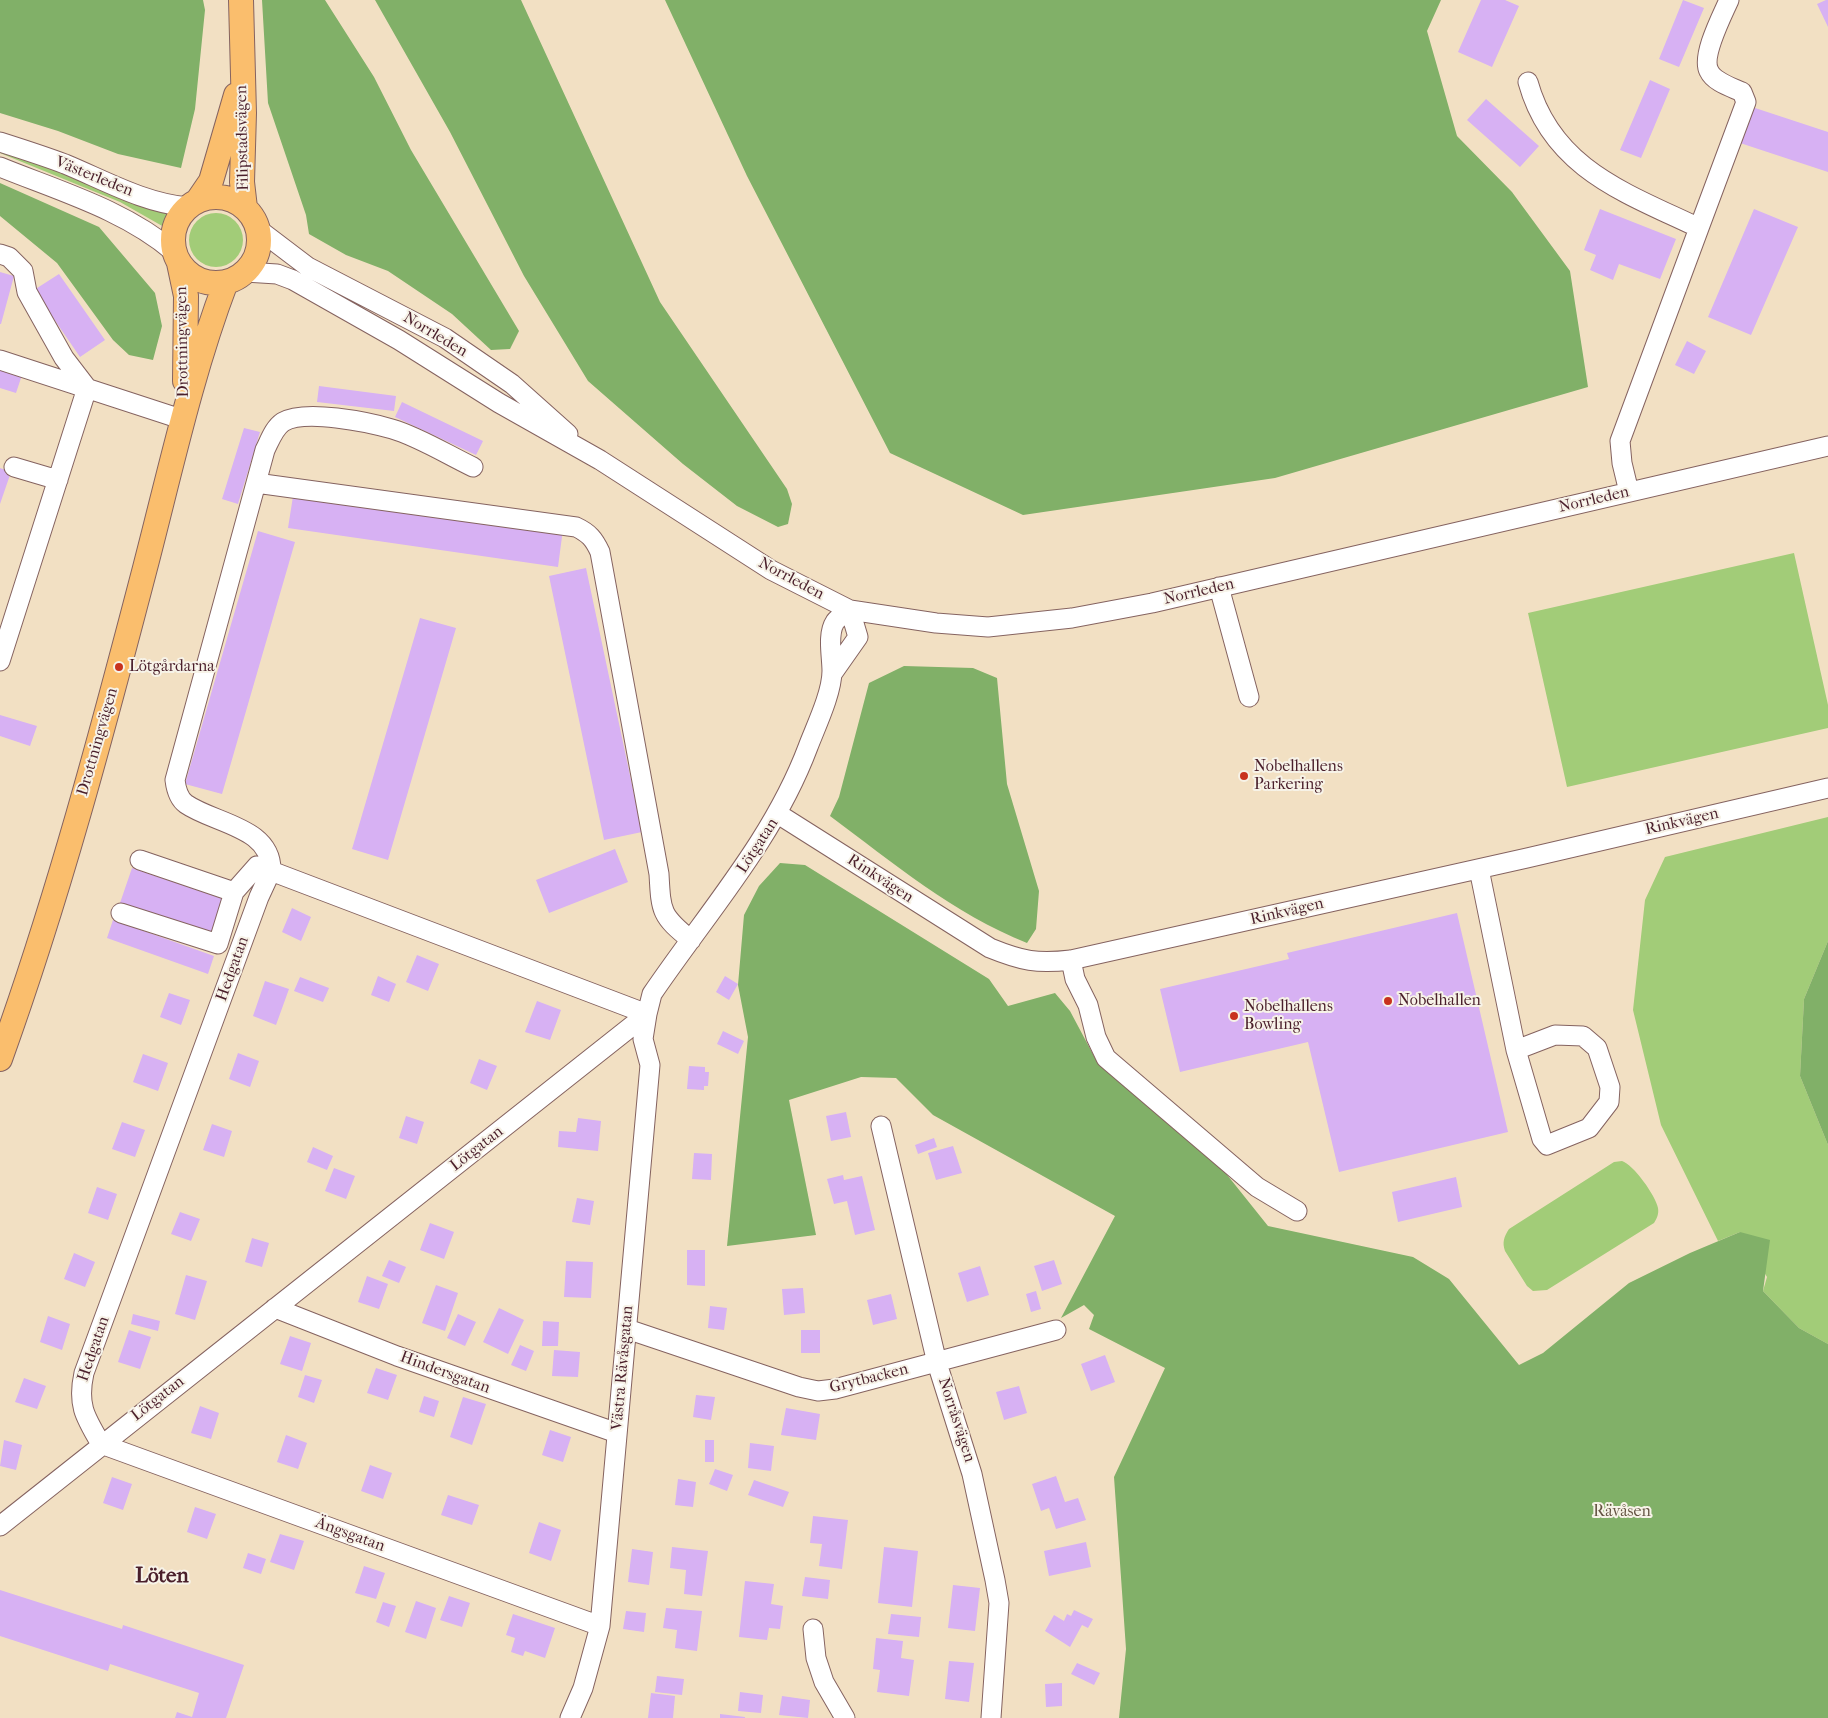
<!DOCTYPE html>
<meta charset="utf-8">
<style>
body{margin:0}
canvas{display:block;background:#f2e0c3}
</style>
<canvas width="1828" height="1718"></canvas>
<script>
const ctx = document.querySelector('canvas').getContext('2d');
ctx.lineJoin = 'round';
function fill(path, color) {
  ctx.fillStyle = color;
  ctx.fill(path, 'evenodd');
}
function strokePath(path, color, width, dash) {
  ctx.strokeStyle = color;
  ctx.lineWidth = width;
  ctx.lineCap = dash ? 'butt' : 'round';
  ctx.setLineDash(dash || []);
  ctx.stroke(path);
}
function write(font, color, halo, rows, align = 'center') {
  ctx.font = font + ' "IM FELL French Canon",serif';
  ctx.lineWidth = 4;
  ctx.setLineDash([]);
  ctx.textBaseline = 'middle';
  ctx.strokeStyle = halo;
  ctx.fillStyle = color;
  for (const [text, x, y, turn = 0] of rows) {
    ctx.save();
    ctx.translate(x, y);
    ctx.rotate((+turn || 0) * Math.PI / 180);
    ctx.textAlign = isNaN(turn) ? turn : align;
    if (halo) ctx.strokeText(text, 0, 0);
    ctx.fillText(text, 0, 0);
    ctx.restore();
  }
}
const green = new Path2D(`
 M 0,147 L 171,209 L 164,227 L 120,202 L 0,153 Z
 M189 240a27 27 0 1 1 54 0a27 27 0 1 1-54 0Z
 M 1794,553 L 1828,705 L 1828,728 L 1567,787 L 1528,613 Z
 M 1828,817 L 1828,941 L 1804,999 L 1800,1076 L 1828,1145 L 1828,1344 L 1799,1328 L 1763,1291 L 1767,1277 L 1740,1232 L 1718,1241 L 1661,1125 L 1633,1010 L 1645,900 L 1665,857 Z
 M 1622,1161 C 1633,1164 1656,1196 1658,1208 C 1659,1214 1657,1218 1654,1223 L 1547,1290 L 1533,1291 L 1527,1286 L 1505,1251 C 1502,1242 1504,1237 1509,1229 L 1614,1162 Z`);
const forest = new Path2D(`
 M 0,0 L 203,0 L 205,10 L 195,109 L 181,168 L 118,154 L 58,131 L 0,113 Z
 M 262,0 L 325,0 L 374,77 L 411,150 L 519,331 L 510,349 L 491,350 L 452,314 L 388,271 L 346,255 L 309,234 L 306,215 L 268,103 Z
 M 375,0 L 521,0 L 660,302 L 787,489 L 792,504 L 788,524 L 778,527 L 737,506 L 683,464 L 588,381 L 524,276 L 450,132 Z
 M 665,0 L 1441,0 L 1427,31 L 1457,136 L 1512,192 L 1570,271 L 1588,387 L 1275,478 L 1023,515 L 890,453 L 747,176 Z
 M 0,183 L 99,227 L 155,293 L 162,326 L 153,360 L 129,355 L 113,340 L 57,263 L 0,216 Z
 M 904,666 L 973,668 L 997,678 L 1007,784 L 1039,891 L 1036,929 L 1027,943 C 954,914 892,862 830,816 L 839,797 L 869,683 Z
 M 780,863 L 805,865 L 989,979 L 1008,1006 L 1055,993 L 1070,1011 L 1095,1058 L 1174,1118 L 1208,1151 L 1268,1226 L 1413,1257 L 1449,1279 L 1519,1365 L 1543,1353 L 1629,1283 L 1690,1253 L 1740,1232 L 1770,1240 L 1763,1291 L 1799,1328 L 1828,1344 L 1828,1718 L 1119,1718 L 1126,1649 L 1114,1477 L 1165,1368 L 1089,1329 L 1094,1315 L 1084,1305 L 1061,1318 L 1115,1216 L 933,1115 L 896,1078 L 861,1077 L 789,1100 L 816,1235 L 727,1246 L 748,1037 L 738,985 L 744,915 L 759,886 Z
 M 1828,941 L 1828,1145 L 1800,1076 L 1804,999 Z`);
const building = new Path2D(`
 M 1481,0 L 1505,0 L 1519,6 L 1492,67 L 1458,52 Z
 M 1683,0 L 1704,8 L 1679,67 L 1659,59 Z
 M 1826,0 L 1828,0 L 1828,27 L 1817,4 Z
 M 1650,80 L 1670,89 L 1641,158 L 1620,150 Z
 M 1486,99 L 1539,146 L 1520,167 L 1467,120 Z
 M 1746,105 L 1828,132 L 1828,172 L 1734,141 Z
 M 1600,209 L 1676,239 L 1660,279 L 1619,264 L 1613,280 L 1590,270 L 1596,255 L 1584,250 Z
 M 1754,209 L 1798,227 L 1751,335 L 1708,317 Z
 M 0,272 L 14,276 L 1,324 L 0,324 Z
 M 59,274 L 105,340 L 80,357 L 34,290 Z
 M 1687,341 L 1706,351 L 1694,374 L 1675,365 Z
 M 0,367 L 22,375 L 16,393 L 0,388 Z
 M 319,386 L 396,396 L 394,411 L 317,402 Z
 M 402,402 L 483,441 L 476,455 L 395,417 Z
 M 244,428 L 260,432 L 238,504 L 222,499 Z
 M 0,468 L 11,472 L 0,504 Z
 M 294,490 L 563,529 L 558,567 L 288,528 Z
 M 258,531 L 295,542 L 222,794 L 185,784 Z
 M 586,568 L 642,832 L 604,840 L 549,576 Z
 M 420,618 L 456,628 L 388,860 L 352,849 Z
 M 0,715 L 37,726 L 30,746 L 0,736 Z
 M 615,849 L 628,882 L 549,913 L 536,880 Z
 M 132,868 L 226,900 L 214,935 L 120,903 Z
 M 292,908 L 311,917 L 301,941 L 282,932 Z
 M 1457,913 L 1508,1132 L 1339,1172 L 1308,1042 L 1180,1072 L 1160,989 L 1289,959 L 1287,953 Z
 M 113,920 L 214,956 L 208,974 L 107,938 Z
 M 417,955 L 439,964 L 428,991 L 406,982 Z
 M 378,976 L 396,984 L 389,1002 L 371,995 Z
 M 725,976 L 738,984 L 729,1000 L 716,992 Z
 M 300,977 L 329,988 L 323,1002 L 294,991 Z
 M 265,981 L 289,989 L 276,1025 L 253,1016 Z
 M 169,993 L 190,1000 L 181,1025 L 160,1017 Z
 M 537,1001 L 561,1010 L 550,1040 L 525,1032 Z
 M 723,1031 L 744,1041 L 738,1054 L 717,1044 Z
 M 238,1053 L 259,1061 L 250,1087 L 229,1079 Z
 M 143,1054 L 168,1063 L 158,1091 L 133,1082 Z
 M 479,1059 L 497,1066 L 487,1090 L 470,1083 Z
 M 689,1066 L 705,1067 L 705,1072 L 709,1072 L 708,1086 L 704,1086 L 704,1090 L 687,1089 Z
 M 846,1112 L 851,1137 L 831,1141 L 826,1116 Z
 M 406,1116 L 424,1122 L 417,1144 L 399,1138 Z
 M 578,1118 L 601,1121 L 598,1151 L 558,1147 L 559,1131 L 576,1132 Z
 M 122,1122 L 145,1130 L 135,1157 L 112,1149 Z
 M 212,1124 L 232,1131 L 224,1157 L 203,1150 Z
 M 934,1138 L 937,1147 L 918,1154 L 915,1145 Z
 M 953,1146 L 962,1173 L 936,1180 L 928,1153 Z
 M 313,1147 L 333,1156 L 327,1170 L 307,1162 Z
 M 694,1153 L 712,1154 L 711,1180 L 692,1179 Z
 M 334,1168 L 355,1176 L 346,1199 L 325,1191 Z
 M 843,1175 L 844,1180 L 862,1176 L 875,1230 L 855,1235 L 847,1201 L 834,1204 L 827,1179 Z
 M 1456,1177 L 1462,1207 L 1398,1222 L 1392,1192 Z
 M 97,1187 L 117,1194 L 108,1220 L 88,1213 Z
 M 577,1198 L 594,1201 L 590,1225 L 572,1222 Z
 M 180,1212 L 200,1219 L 191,1241 L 171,1234 Z
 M 430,1223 L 454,1232 L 444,1259 L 420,1250 Z
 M 252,1238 L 269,1243 L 262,1267 L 245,1262 Z
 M 687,1250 L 705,1250 L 705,1286 L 687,1285 Z
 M 74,1253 L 95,1262 L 85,1287 L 64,1279 Z
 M 389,1260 L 406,1267 L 399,1283 L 382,1276 Z
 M 1054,1260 L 1062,1284 L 1042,1291 L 1034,1266 Z
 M 566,1261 L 593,1262 L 591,1298 L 564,1297 Z
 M 980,1266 L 989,1295 L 967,1302 L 958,1273 Z
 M 186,1275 L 207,1281 L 195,1320 L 175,1314 Z
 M 367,1276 L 388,1284 L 379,1309 L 358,1302 Z
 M 436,1285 L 458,1293 L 445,1331 L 422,1323 Z
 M 803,1288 L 805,1313 L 784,1315 L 782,1289 Z
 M 1036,1291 L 1041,1309 L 1031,1312 L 1026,1294 Z
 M 891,1294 L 897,1319 L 873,1325 L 867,1300 Z
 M 710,1306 L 727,1308 L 724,1330 L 708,1328 Z
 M 499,1308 L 524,1320 L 508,1354 L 483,1342 Z
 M 133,1314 L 160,1321 L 158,1331 L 131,1324 Z
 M 458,1314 L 476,1322 L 465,1346 L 447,1338 Z
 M 48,1316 L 70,1324 L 62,1350 L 40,1342 Z
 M 543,1321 L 559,1322 L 558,1346 L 542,1346 Z
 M 129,1330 L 151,1337 L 140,1369 L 118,1362 Z
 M 801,1330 L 820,1330 L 820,1353 L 801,1353 Z
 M 290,1336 L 311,1343 L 302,1371 L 280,1364 Z
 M 520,1345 L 534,1351 L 526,1371 L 511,1365 Z
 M 554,1350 L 580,1352 L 578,1377 L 552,1376 Z
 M 1105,1355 L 1115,1382 L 1091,1391 L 1081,1364 Z
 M 376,1368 L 397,1375 L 388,1400 L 367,1393 Z
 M 305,1375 L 322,1380 L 314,1403 L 298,1397 Z
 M 24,1378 L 46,1386 L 37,1409 L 15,1402 Z
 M 1019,1386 L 1027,1413 L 1004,1420 L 996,1392 Z
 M 696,1395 L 715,1397 L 711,1420 L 693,1417 Z
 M 424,1396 L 439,1401 L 434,1417 L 419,1412 Z
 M 463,1397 L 486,1404 L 472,1445 L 450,1437 Z
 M 200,1406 L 219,1413 L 211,1439 L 191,1433 Z
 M 786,1408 L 820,1414 L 816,1440 L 781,1435 Z
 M 550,1430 L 571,1437 L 563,1462 L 542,1455 Z
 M 286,1435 L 307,1443 L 298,1469 L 277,1462 Z
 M 4,1440 L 22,1445 L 16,1470 L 0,1466 Z
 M 705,1440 L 714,1440 L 714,1462 L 705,1462 Z
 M 750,1443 L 774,1446 L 771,1471 L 748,1468 Z
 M 370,1465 L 392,1473 L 383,1499 L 361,1491 Z
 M 715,1469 L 733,1475 L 727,1491 L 709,1484 Z
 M 1056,1476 L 1065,1502 L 1078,1498 L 1086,1520 L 1056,1529 L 1049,1508 L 1041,1511 L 1032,1484 Z
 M 112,1477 L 132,1484 L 123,1510 L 103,1503 Z
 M 678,1479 L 696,1482 L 693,1507 L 675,1505 Z
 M 754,1480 L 789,1492 L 783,1507 L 748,1495 Z
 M 448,1495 L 479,1505 L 472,1525 L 441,1515 Z
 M 195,1507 L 216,1514 L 207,1539 L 187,1532 Z
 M 813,1516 L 848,1520 L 842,1569 L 819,1566 L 822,1544 L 810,1543 Z
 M 539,1522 L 561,1530 L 551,1561 L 529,1553 Z
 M 280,1534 L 304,1541 L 294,1570 L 270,1562 Z
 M 1086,1542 L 1091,1567 L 1049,1576 L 1044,1551 Z
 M 672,1547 L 708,1551 L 702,1596 L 684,1594 L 686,1570 L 670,1568 Z
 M 884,1547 L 918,1551 L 912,1607 L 878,1603 Z
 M 632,1549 L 653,1552 L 649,1585 L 628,1582 Z
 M 248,1553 L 266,1559 L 261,1574 L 243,1568 Z
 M 364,1566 L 385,1573 L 376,1599 L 355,1593 Z
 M 805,1577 L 830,1580 L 828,1599 L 802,1596 Z
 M 745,1581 L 774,1584 L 771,1604 L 783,1606 L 780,1629 L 769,1628 L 767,1640 L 739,1637 Z
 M 953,1585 L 980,1588 L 975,1631 L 948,1628 Z
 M 0,1590 L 122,1629 L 123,1625 L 244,1665 L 226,1718 L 175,1718 L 177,1712 L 192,1717 L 199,1693 L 110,1664 L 108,1671 L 0,1636 Z
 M 449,1596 L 470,1603 L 462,1627 L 440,1620 Z
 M 416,1601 L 436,1608 L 426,1639 L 405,1632 Z
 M 383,1602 L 396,1606 L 389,1627 L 376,1622 Z
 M 666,1608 L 702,1611 L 697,1651 L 675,1648 L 677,1630 L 663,1628 Z
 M 1074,1610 L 1093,1619 L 1088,1628 L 1082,1625 L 1070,1647 L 1045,1631 L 1054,1615 L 1064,1621 L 1067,1614 L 1071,1616 Z
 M 626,1611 L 646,1613 L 644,1632 L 623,1629 Z
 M 513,1614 L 555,1628 L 545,1658 L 525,1651 L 523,1656 L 511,1652 L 515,1638 L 506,1635 Z
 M 891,1614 L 921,1617 L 919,1637 L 888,1634 Z
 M 876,1638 L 903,1641 L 901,1658 L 914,1660 L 909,1696 L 877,1692 L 880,1670 L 873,1669 Z
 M 949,1661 L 974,1663 L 969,1702 L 945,1699 Z
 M 1077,1663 L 1100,1673 L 1094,1685 L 1071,1674 Z
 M 657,1676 L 684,1679 L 682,1695 L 655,1692 Z
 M 1062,1683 L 1062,1706 L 1046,1707 L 1045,1684 Z
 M 740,1692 L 763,1695 L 761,1713 L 738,1711 Z
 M 651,1693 L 675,1696 L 673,1718 L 648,1718 Z
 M 782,1696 L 810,1700 L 808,1718 L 779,1715 Z
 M 720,1714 L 745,1717 L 745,1718 L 720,1718 Z`);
const minor = new Path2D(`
 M 1528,82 C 1552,169 1626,193 1699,228 L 1746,102 L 1742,92 C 1731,87 1714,82 1709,71 C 1701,56 1722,16 1729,0
 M 0,142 C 22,149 44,156 65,164 C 106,181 144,203 188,207
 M 0,167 C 59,191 125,210 174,252
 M 258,229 L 308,267 L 445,338 L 512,384 L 568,434
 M 0,254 L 9,257 L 23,271 L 27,292 L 64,358 L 87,388 L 0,661
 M 245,272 L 277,274 L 293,280 L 399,340 L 499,403 L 600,460 L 771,570 L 850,610 L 936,623 L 988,627 L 1072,618 L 1152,603 L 1828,446
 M 0,360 L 184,420
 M 14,467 L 58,480
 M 256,483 L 576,527 C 589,533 594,539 600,552 L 659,874 C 661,912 661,916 691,940
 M 1629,492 L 1622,463 L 1620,441 L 1699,228
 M 1219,587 L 1249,697
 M 832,674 L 858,637 L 850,610
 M 778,814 L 990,948 C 1022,961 1037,964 1071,960 L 1527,858 L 1828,788
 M 140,860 L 234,892 L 257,866 L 271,871 C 272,827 215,824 186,804 C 179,799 176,788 175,780 L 265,450 C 270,440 274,428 283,422 C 305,409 368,422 392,429 C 417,436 448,455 473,467
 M 1479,869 L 1516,1050 L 1542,1139 L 1547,1145 L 1589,1128 L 1609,1102 L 1610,1087 L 1597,1048 L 1583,1036 L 1555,1035 L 1516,1050
 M 121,913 L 218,944 L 234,892
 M 1071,960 L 1075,979 L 1088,1005 L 1096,1037 L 1106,1058 L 1257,1187 L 1297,1211
 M 881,1126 L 937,1363 L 972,1474 L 995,1580 L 999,1603 L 991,1718
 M 275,1308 L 397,1356 L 617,1433
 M 627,1329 L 799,1387 L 818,1391 L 835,1389 L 1056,1330
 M 0,1526 L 647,1014 L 652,994 C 707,913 773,840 808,747 C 816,726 832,693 832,671 C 832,657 827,634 835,622 C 838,617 846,613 850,610
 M 813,1629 L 816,1658 L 824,1682 L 845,1718
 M 570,1718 L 583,1688 L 600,1626 L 650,1065 L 643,1039 L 647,1014 L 271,871 L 259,897 L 84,1373 C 77,1405 85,1417 101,1444 L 600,1626`);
const major = new Path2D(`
 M 241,0 L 244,113 L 242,182 L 245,208
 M173 240a43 43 0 1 1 86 0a43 43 0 1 1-86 0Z
 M 198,200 L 211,181 L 236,95
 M 179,263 L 186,296 L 185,381
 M 0,1059 C 58,898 102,733 145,568 C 170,472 191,374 226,282`);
const markers = [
 [119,667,5,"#c8321e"],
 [1244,776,5,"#c8321e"],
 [1388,1001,5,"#c8321e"],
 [1234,1016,5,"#c8321e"]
];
const streetNames = [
 ["Filipstadsvägen",243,138,-91],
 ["Västerleden",94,177,22],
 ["Norrleden",435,335,31],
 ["Drottningvägen",183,342,-91],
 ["Norrleden",1594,500,-13],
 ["Norrleden",791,579,28],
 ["Norrleden",1199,592,-13],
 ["Drottningvägen",98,742,-74],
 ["Rinkvägen",1682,822,-13],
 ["Lötgatan",758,846,-57],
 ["Rinkvägen",880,879,33],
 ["Rinkvägen",1287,912,-13],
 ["Hedgatan",233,969,-70],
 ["Lötgatan",477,1149,-38],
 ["Hedgatan",94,1349,-71],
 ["Västra Rävåsgatan",623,1368,-85],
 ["Hindersgatan",445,1373,20],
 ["Grytbacken",869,1379,-14],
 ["Lötgatan",158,1399,-38],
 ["Norråsvägen",956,1420,72],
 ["Ängsgatan",350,1535,20]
];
const poiNames = [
 ["Lötgårdarna",129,667],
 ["Nobelhallens",1254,767],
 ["Parkering",1254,785],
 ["Nobelhallen",1398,1001],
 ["Nobelhallens",1244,1007],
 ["Bowling",1244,1025]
];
const parkNames = [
 ["Rävåsen",1622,1512]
];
const districtNames = [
 ["Löten",162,1577]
];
fill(green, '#a2cc78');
fill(forest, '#81b068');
fill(building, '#d7b1f3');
strokePath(minor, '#856360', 21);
strokePath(major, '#856360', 26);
strokePath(minor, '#fff', 19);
strokePath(major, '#fabe6d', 24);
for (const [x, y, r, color] of markers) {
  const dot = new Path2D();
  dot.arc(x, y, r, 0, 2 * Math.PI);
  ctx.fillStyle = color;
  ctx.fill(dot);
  strokePath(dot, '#f7f3e8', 2);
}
write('16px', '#4a1f2b', '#f7f3e8', streetNames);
write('16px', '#4a1f2b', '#f7f3e8', poiNames, 'left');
write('16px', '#645342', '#f7f3e8', parkNames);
write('bold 21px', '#4a1f2b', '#f7f3e8', districtNames);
</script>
